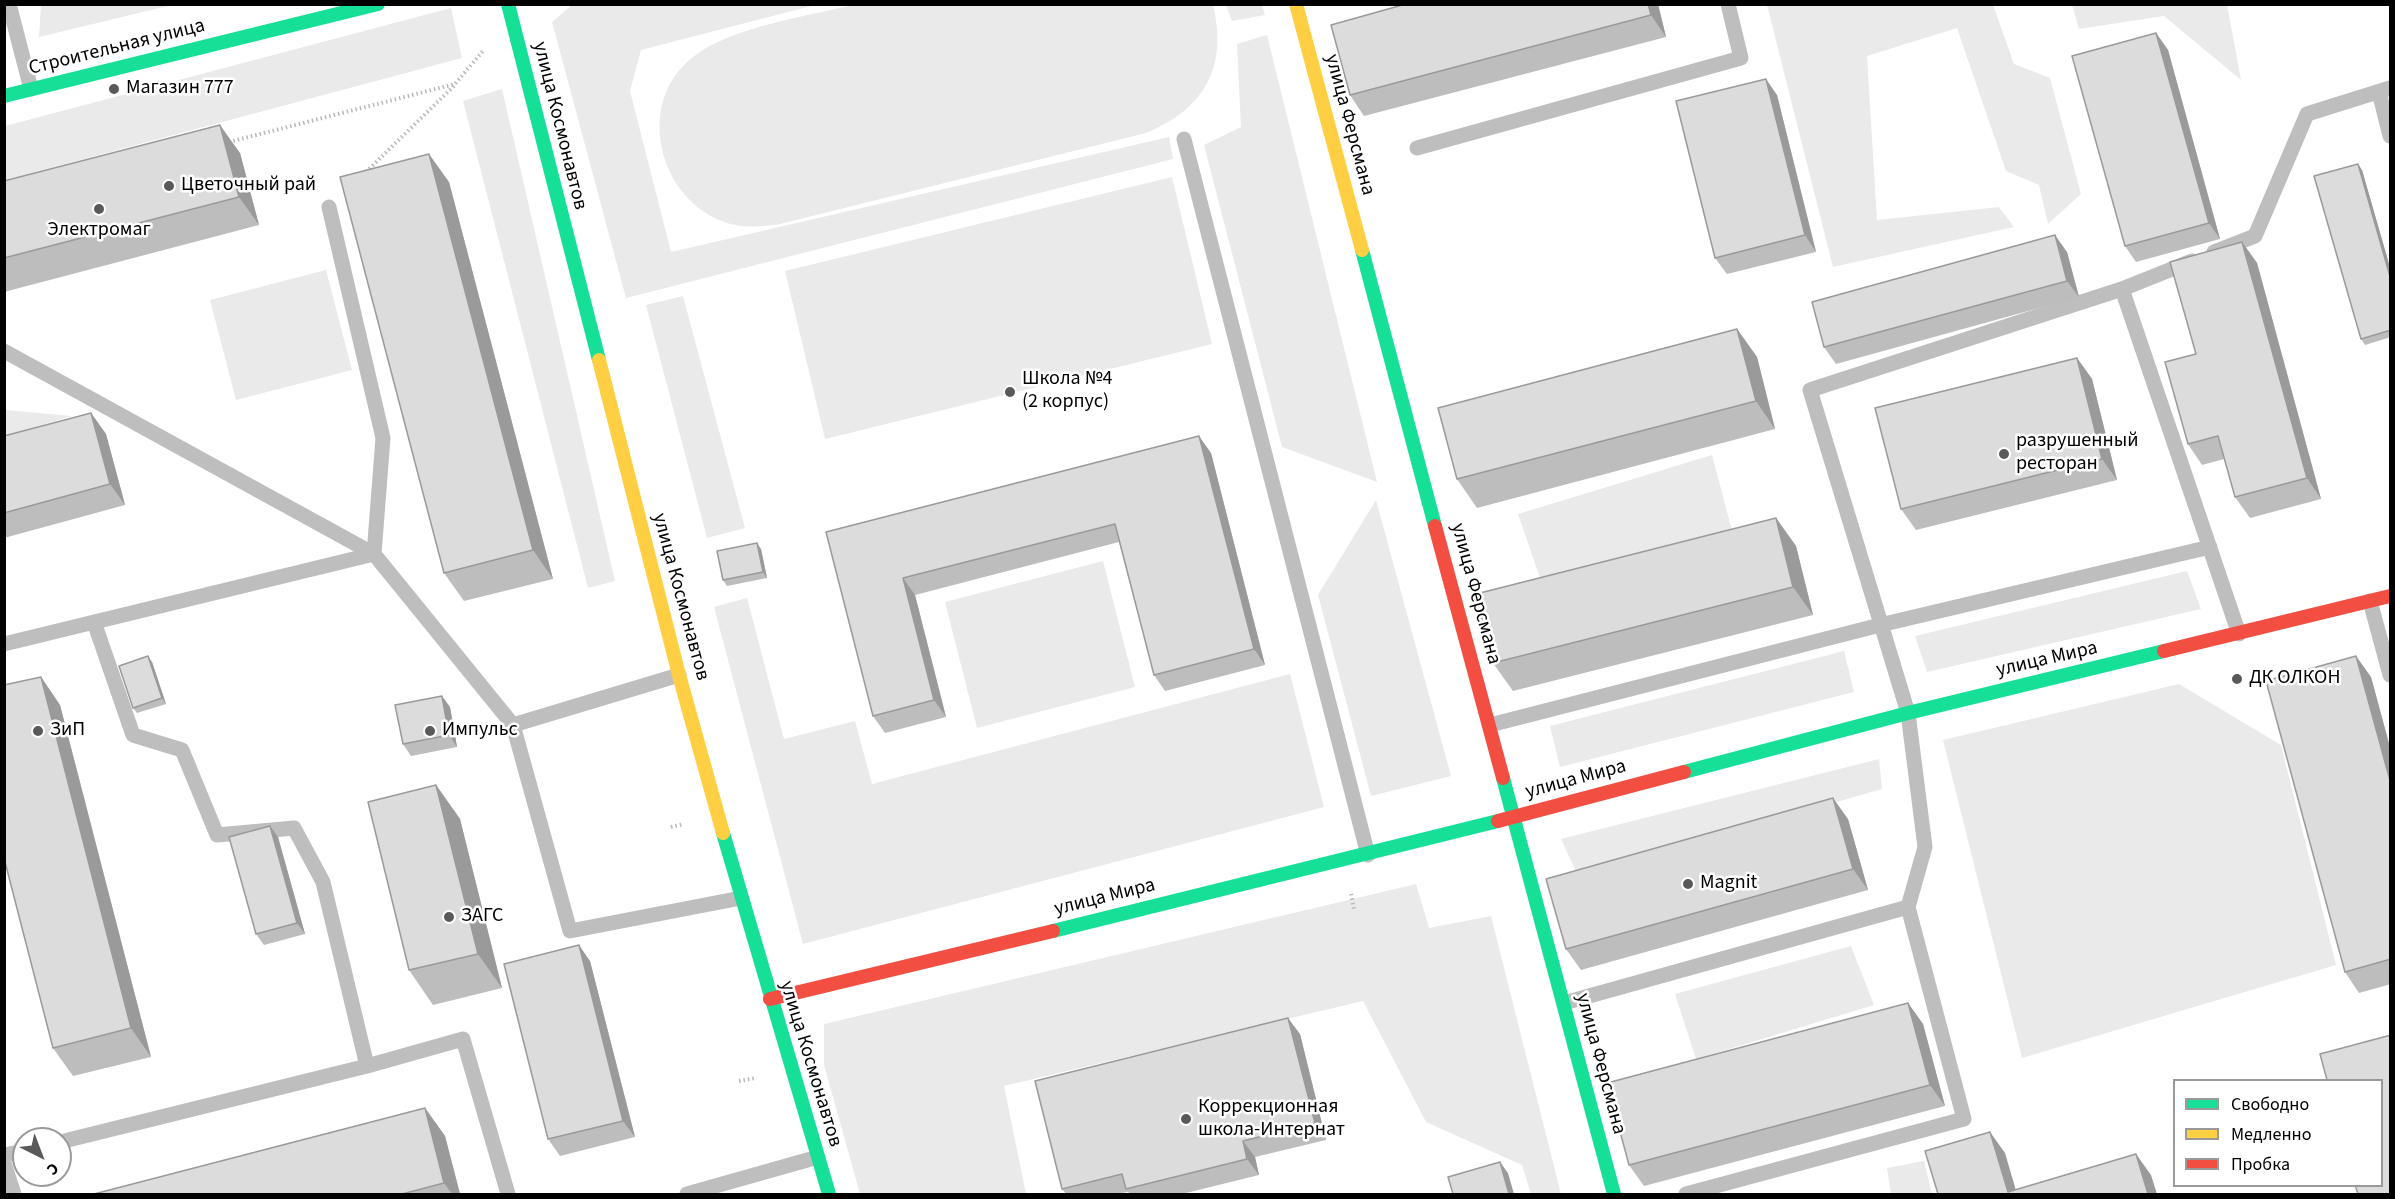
<!DOCTYPE html>
<meta charset="utf-8">
<style>
body{margin:0}
#map{position:relative;width:2395px;height:1199px;overflow:hidden;background:#fff;font-family:"Source Sans 3",sans-serif}
canvas{display:block}
.frame{position:absolute;inset:0;border:6px solid #000;pointer-events:none}
.legend{position:absolute;left:2173px;top:1079px;width:210px;height:108px;box-sizing:border-box;background:#fff;border:2px solid #999;margin:0;padding:8px 10px;list-style:none;font-size:18px;color:#000}
.legend li{display:flex;align-items:center;gap:12px;height:30px}
.legend b{width:30px;border:2px solid #999}
.north{position:absolute;left:12px;top:1127px;width:60px;height:60px;box-sizing:border-box;background:#fff;border:2px solid #999;border-radius:50%;rotate:138deg;font-size:16px;font-weight:700;line-height:24px;text-align:center;color:#000}
.north::after{content:'';display:block;margin:auto;width:21px;height:27px;background:#595959;clip-path:polygon(50% 0,100% 100%,50% 72%,0 100%)}
</style>
<div id="map">
<canvas width="2395" height="1199"></canvas>
<div class="frame"></div>
<ul class="legend">
<li><b style="height:8px;background:#16e098"></b>Свободно</li>
<li><b style="height:8px;background:#ffcf43"></b>Медленно</li>
<li><b style="height:8px;background:#f24e42"></b>Пробка</li>
</ul>
<div class="north">С</div>
</div>
<script>
const ctx = document.querySelector('canvas').getContext('2d');
ctx.lineJoin = 'round';
function fill(path, color) {
  ctx.fillStyle = color;
  ctx.fill(path, 'evenodd');
}
function strokePath(path, color, width, dash) {
  ctx.strokeStyle = color;
  ctx.lineWidth = width;
  ctx.lineCap = dash ? 'butt' : 'round';
  ctx.setLineDash(dash || []);
  ctx.stroke(path);
}
function write(font, color, halo, rows, align = 'center') {
  ctx.font = font + ' "Source Sans 3",sans-serif';
  ctx.lineWidth = 5;
  ctx.setLineDash([]);
  ctx.textBaseline = 'middle';
  ctx.strokeStyle = halo;
  ctx.fillStyle = color;
  for (const [text, x, y, turn = 0] of rows) {
    ctx.save();
    ctx.translate(x, y);
    ctx.rotate((+turn || 0) * Math.PI / 180);
    ctx.textAlign = isNaN(turn) ? turn : align;
    if (halo) ctx.strokeText(text, 0, 0);
    ctx.fillText(text, 0, 0);
    ctx.restore();
  }
}
const green = new Path2D(`
 M 573,4 L 815,5 L 641,50 L 630,91 L 671,252 L 1169,137 L 1173,159 L 626,298 L 552,22 Z
 M 857,4 L 1213,5 C 1228,66 1205,109 1146,133 L 780,224 C 765,226 750,228 735,225 C 661,209 631,105 693,57 C 730,27 809,16 857,4 Z
 M 41,5 L 41,4 L 172,5 L 39,37 Z
 M 1226,5 L 1262,5 L 1265,15 L 1232,21 Z
 M 1767,5 L 1993,5 L 2014,64 L 2050,78 L 2081,194 L 2048,224 L 2039,185 L 2006,171 L 1957,28 L 1867,56 L 1877,220 L 1999,207 L 2014,227 L 1833,267 Z
 M 2072,5 L 2227,5 L 2241,80 L 2164,16 L 2079,29 Z
 M 451,8 L 462,58 L 5,180 L 5,126 Z
 M 1267,35 L 1377,482 L 1282,447 L 1204,145 L 1241,127 L 1237,44 Z
 M 502,89 L 615,581 L 588,588 L 463,101 Z
 M 1172,177 L 1212,344 L 825,439 L 785,271 Z
 M 326,270 L 352,370 L 236,400 L 210,300 Z
 M 683,296 L 745,528 L 707,538 L 646,305 Z
 M 5,410 L 72,416 L 5,436 Z
 M 1712,455 L 1735,542 L 1547,598 L 1518,514 Z
 M 1376,500 L 1451,776 L 1371,796 L 1318,595 Z
 M 1103,561 L 1135,687 L 977,728 L 945,602 Z
 M 2187,571 L 2201,609 L 1927,672 L 1915,636 Z
 M 747,598 L 784,739 L 855,721 L 872,784 L 1290,674 L 1324,807 L 803,944 L 714,607 Z
 M 1844,651 L 1854,692 L 1560,767 L 1550,726 Z
 M 2179,684 L 2281,745 L 2336,965 L 2022,1058 L 1943,740 Z
 M 1879,759 L 1882,789 L 1578,876 L 1561,839 Z
 M 1416,884 L 1429,928 L 1491,916 L 1561,1194 L 1531,1194 L 1522,1165 L 1426,1122 L 1363,1001 L 1004,1086 L 1026,1194 L 860,1194 L 824,1065 L 824,1024 Z
 M 1851,946 L 1874,1005 L 1696,1059 L 1675,994 Z
 M 1924,1161 L 1932,1194 L 1891,1194 L 1887,1168 Z`);
const path = new Path2D(`
 M 229,142 L 455,84 L 483,51
 M 366,172 L 455,85
 M 671,827 L 684,824
 M 1351,894 L 1354,909
 M 739,1081 L 756,1078`);
const lane = new Path2D(`
 M 9,4 L 31,89
 M 2379,92 L 2390,136
 M 1184,139 L 1368,855
 M 1417,148 L 1741,58 L 1728,4
 M 2214,252 L 2255,236 L 2307,114 L 2390,88
 M 2122,289 L 2239,634
 M 4,351 L 374,554 L 383,438 L 329,207
 M 2370,601 L 2390,675
 M 94,622 L 133,735 L 182,750 L 217,835 L 294,828 L 323,882 L 367,1066
 M 4,644 L 374,554 L 513,725 L 679,675
 M 513,725 L 570,931 L 741,898
 M 1490,725 L 1880,625 L 2210,547
 M 1564,1003 L 1908,907
 M 60,1142 L 367,1066 L 463,1039 L 508,1194
 M 4,1155 L 24,1151
 M 4,1163 L 14,1194
 M 687,1194 L 818,1157
 M 1686,1194 L 1964,1119 L 1908,907 L 1925,847 L 1908,713 L 1810,390 L 2122,289 L 2192,261`);
const fast = new Path2D(`
 M 508,4 L 599,360
 M 4,96 L 378,4
 M 1362,250 L 1435,526
 M 1684,772 L 1908,713 L 2164,651
 M 1503,778 L 1614,1194
 M 723,833 L 829,1194
 M 1053,931 L 1498,821`);
const slow = new Path2D(`
 M 1296,4 L 1362,250
 M 599,360 L 679,675 L 723,833`);
const jam = new Path2D(`
 M 1435,526 L 1503,778
 M 2164,651 L 2390,596
 M 1498,821 L 1684,772
 M 770,999 L 1053,931`);
const wall = new Path2D(`
 M 1658,4 L 1666,37 L 1364,116 L 1350,95 Z
 M 2156,33 L 2168,50 L 2220,239 L 2136,262 L 2125,246 Z
 M 1777,95 L 1816,252 L 1727,274 L 1715,258 Z
 M 240,153 L 259,225 L 4,292 L 4,181 Z
 M 2362,170 L 2391,271 L 2391,337 L 2365,345 L 2361,339 Z
 M 449,182 L 553,579 L 464,601 L 444,573 Z
 M 2242,242 L 2257,263 L 2321,499 L 2250,518 L 2235,497 L 2224,459 L 2202,465 L 2188,444 L 2196,354 Z
 M 2067,252 L 2079,297 L 1836,364 L 1824,347 Z
 M 1737,329 L 1757,357 L 1775,429 L 1477,508 L 1457,479 Z
 M 2077,358 L 2092,379 L 2117,480 L 1916,530 L 1901,509 Z
 M 91,413 L 106,434 L 125,505 L 4,538 L 4,436 Z
 M 1211,453 L 1265,665 L 1165,691 L 1154,675 L 1119,542 L 915,595 L 946,717 L 885,733 L 873,716 L 826,532 Z
 M 1776,518 L 1796,546 L 1813,615 L 1513,691 L 1493,663 Z
 M 761,549 L 767,578 L 727,586 L 723,580 Z
 M 152,662 L 166,704 L 137,713 L 133,708 Z
 M 41,677 L 60,705 L 151,1057 L 73,1076 L 53,1048 Z
 M 2371,677 L 2391,751 L 2391,984 L 2359,993 L 2345,972 Z
 M 450,707 L 457,747 L 411,756 L 403,744 Z
 M 436,785 L 460,819 L 502,988 L 433,1005 L 409,970 Z
 M 1848,819 L 1868,890 L 1581,970 L 1566,949 Z
 M 278,837 L 305,934 L 264,945 L 256,934 Z
 M 590,961 L 635,1137 L 560,1156 L 548,1139 Z
 M 1908,1003 L 1923,1024 L 1945,1106 L 1644,1186 L 1629,1165 Z
 M 1300,1034 L 1326,1140 L 1255,1157 L 1259,1175 L 1182,1194 L 1130,1194 L 1128,1192 L 1116,1194 L 1066,1194 L 1062,1189 Z
 M 425,1108 L 445,1136 L 460,1194 L 94,1194 Z`);
const shadedWall = new Path2D(`
 M 1648,4 L 1658,4 L 1666,37 L 1651,15 Z
 M 2156,33 L 2168,50 L 2220,239 L 2209,223 Z
 M 1766,79 L 1777,95 L 1816,252 L 1805,235 Z
 M 220,125 L 240,153 L 259,225 L 239,197 Z
 M 429,154 L 449,182 L 553,579 L 533,550 Z
 M 2358,164 L 2362,170 L 2391,271 L 2391,280 Z
 M 2055,235 L 2067,252 L 2079,297 L 2067,281 Z
 M 2242,242 L 2257,263 L 2321,499 L 2307,478 Z
 M 1737,329 L 1757,357 L 1775,429 L 1756,401 Z
 M 2077,358 L 2092,379 L 2117,480 L 2102,459 Z
 M 91,413 L 106,434 L 125,505 L 110,484 Z
 M 1199,436 L 1211,453 L 1265,665 L 1254,649 Z
 M 1776,518 L 1796,546 L 1813,615 L 1793,587 Z
 M 757,543 L 761,549 L 767,578 L 763,572 Z
 M 903,578 L 915,595 L 946,717 L 934,700 Z
 M 148,656 L 152,662 L 166,704 L 162,698 Z
 M 2356,656 L 2371,677 L 2391,751 L 2391,784 Z
 M 41,677 L 60,705 L 151,1057 L 131,1028 Z
 M 442,696 L 450,707 L 457,747 L 449,735 Z
 M 436,785 L 460,819 L 502,988 L 478,954 Z
 M 1833,798 L 1848,819 L 1868,890 L 1853,869 Z
 M 270,826 L 278,837 L 305,934 L 297,923 Z
 M 579,945 L 590,961 L 635,1137 L 623,1121 Z
 M 1908,1003 L 1923,1024 L 1945,1106 L 1930,1085 Z
 M 1288,1018 L 1300,1034 L 1326,1140 L 1315,1123 Z
 M 425,1108 L 445,1136 L 460,1194 L 452,1194 L 444,1183 Z
 M 1990,1132 L 2005,1153 L 2017,1194 L 2008,1192 Z
 M 1243,1141 L 1255,1157 L 1259,1175 L 1247,1159 Z
 M 2136,1154 L 2151,1175 L 2157,1194 L 2148,1194 Z
 M 1500,1162 L 1508,1173 L 1514,1194 L 1509,1194 Z`);
const building = new Path2D(`
 M 1406,4 L 1648,4 L 1651,15 L 1350,95 L 1331,25 Z
 M 2156,33 L 2209,223 L 2125,246 L 2072,56 Z
 M 1766,79 L 1805,235 L 1715,258 L 1676,101 Z
 M 220,125 L 239,197 L 4,258 L 4,181 Z
 M 429,154 L 533,550 L 444,573 L 340,177 Z
 M 2358,164 L 2391,280 L 2391,330 L 2361,339 L 2314,176 Z
 M 2055,235 L 2067,281 L 1824,347 L 1812,302 Z
 M 2242,242 L 2307,478 L 2235,497 L 2218,436 L 2188,444 L 2165,362 L 2196,354 L 2170,262 Z
 M 1737,329 L 1756,401 L 1457,479 L 1438,408 Z
 M 2077,358 L 2102,459 L 1901,509 L 1875,408 Z
 M 91,413 L 110,484 L 4,513 L 4,436 Z
 M 1199,436 L 1254,649 L 1154,675 L 1115,524 L 903,578 L 934,700 L 873,716 L 826,532 Z
 M 1776,518 L 1793,587 L 1493,663 L 1476,594 Z
 M 757,543 L 763,572 L 723,580 L 717,551 Z
 M 148,656 L 162,698 L 133,708 L 119,666 Z
 M 2356,656 L 2391,784 L 2391,959 L 2345,972 L 2266,681 Z
 M 41,677 L 131,1028 L 53,1048 L 4,858 L 4,685 Z
 M 442,696 L 449,735 L 403,744 L 395,705 Z
 M 436,785 L 478,954 L 409,970 L 368,802 Z
 M 1833,798 L 1853,869 L 1566,949 L 1546,879 Z
 M 270,826 L 297,923 L 256,934 L 229,837 Z
 M 579,945 L 623,1121 L 548,1139 L 504,964 Z
 M 1908,1003 L 1930,1085 L 1629,1165 L 1607,1083 Z
 M 1288,1018 L 1315,1123 L 1243,1141 L 1247,1159 L 1126,1189 L 1122,1174 L 1062,1189 L 1035,1081 Z
 M 2391,1035 L 2391,1194 L 2358,1194 L 2355,1185 L 2382,1185 L 2382,1080 L 2327,1080 L 2320,1054 Z
 M 425,1108 L 444,1183 L 402,1194 L 94,1194 Z
 M 1990,1132 L 2008,1192 L 2136,1154 L 2148,1194 L 1938,1194 L 1925,1151 Z
 M 1500,1162 L 1509,1194 L 1453,1194 L 1448,1177 Z`);
const markers = [
 [114,89,6,"#595959"],
 [169,186,6,"#595959"],
 [99,209,6,"#595959"],
 [1010,392,6,"#595959"],
 [2004,454,6,"#595959"],
 [2237,679,6,"#595959"],
 [38,731,6,"#595959"],
 [430,731,6,"#595959"],
 [1688,884,6,"#595959"],
 [449,917,6,"#595959"],
 [1186,1119,6,"#595959"]
];
const streetNames = [
 ["Строительная улица",117,48,-14],
 ["улица Ферсмана",1349,125,75],
 ["улица Космонавтов",559,126,76],
 ["улица Ферсмана",1475,594,75],
 ["улица Космонавтов",680,597,75],
 ["улица Мира",2047,660,-13],
 ["улица Мира",1576,780,-15],
 ["улица Мира",1105,898,-14],
 ["улица Космонавтов",810,1064,73],
 ["улица Ферсмана",1600,1064,75]
];
const poiNames = [
 ["Магазин 777",126,89],
 ["Цветочный рай",181,186],
 ["Электромаг",99,231,"center"],
 ["Школа №4",1022,380],
 ["(2 корпус)",1022,403],
 ["разрушенный",2016,442],
 ["ресторан",2016,465],
 ["ДК ОЛКОН",2249,679],
 ["ЗиП",50,731],
 ["Импульс",442,731],
 ["Magnit",1700,884],
 ["ЗАГС",461,917],
 ["Коррекционная",1198,1108],
 ["школа-Интернат",1198,1131]
];
fill(green, '#eaeaea');
strokePath(path, '#b8b8b8', 4, [1.5, 3]);
strokePath(lane, '#bebebe', 15);
strokePath(fast, '#16e098', 14);
strokePath(slow, '#ffcf43', 14);
strokePath(jam, '#f24e42', 14);
fill(wall, '#bdbdbd');
fill(shadedWall, '#9a9a9a');
fill(building, '#dcdcdc');
strokePath(building, '#9a9a9a', 1.5);
for (const [x, y, r, color] of markers) {
  const dot = new Path2D();
  dot.arc(x, y, r, 0, 2 * Math.PI);
  ctx.fillStyle = color;
  ctx.fill(dot);
  strokePath(dot, '#fff', 2);
}
write('20px', '#000', '#fff', streetNames);
write('20px', '#000', '#fff', poiNames, 'left');
</script>
